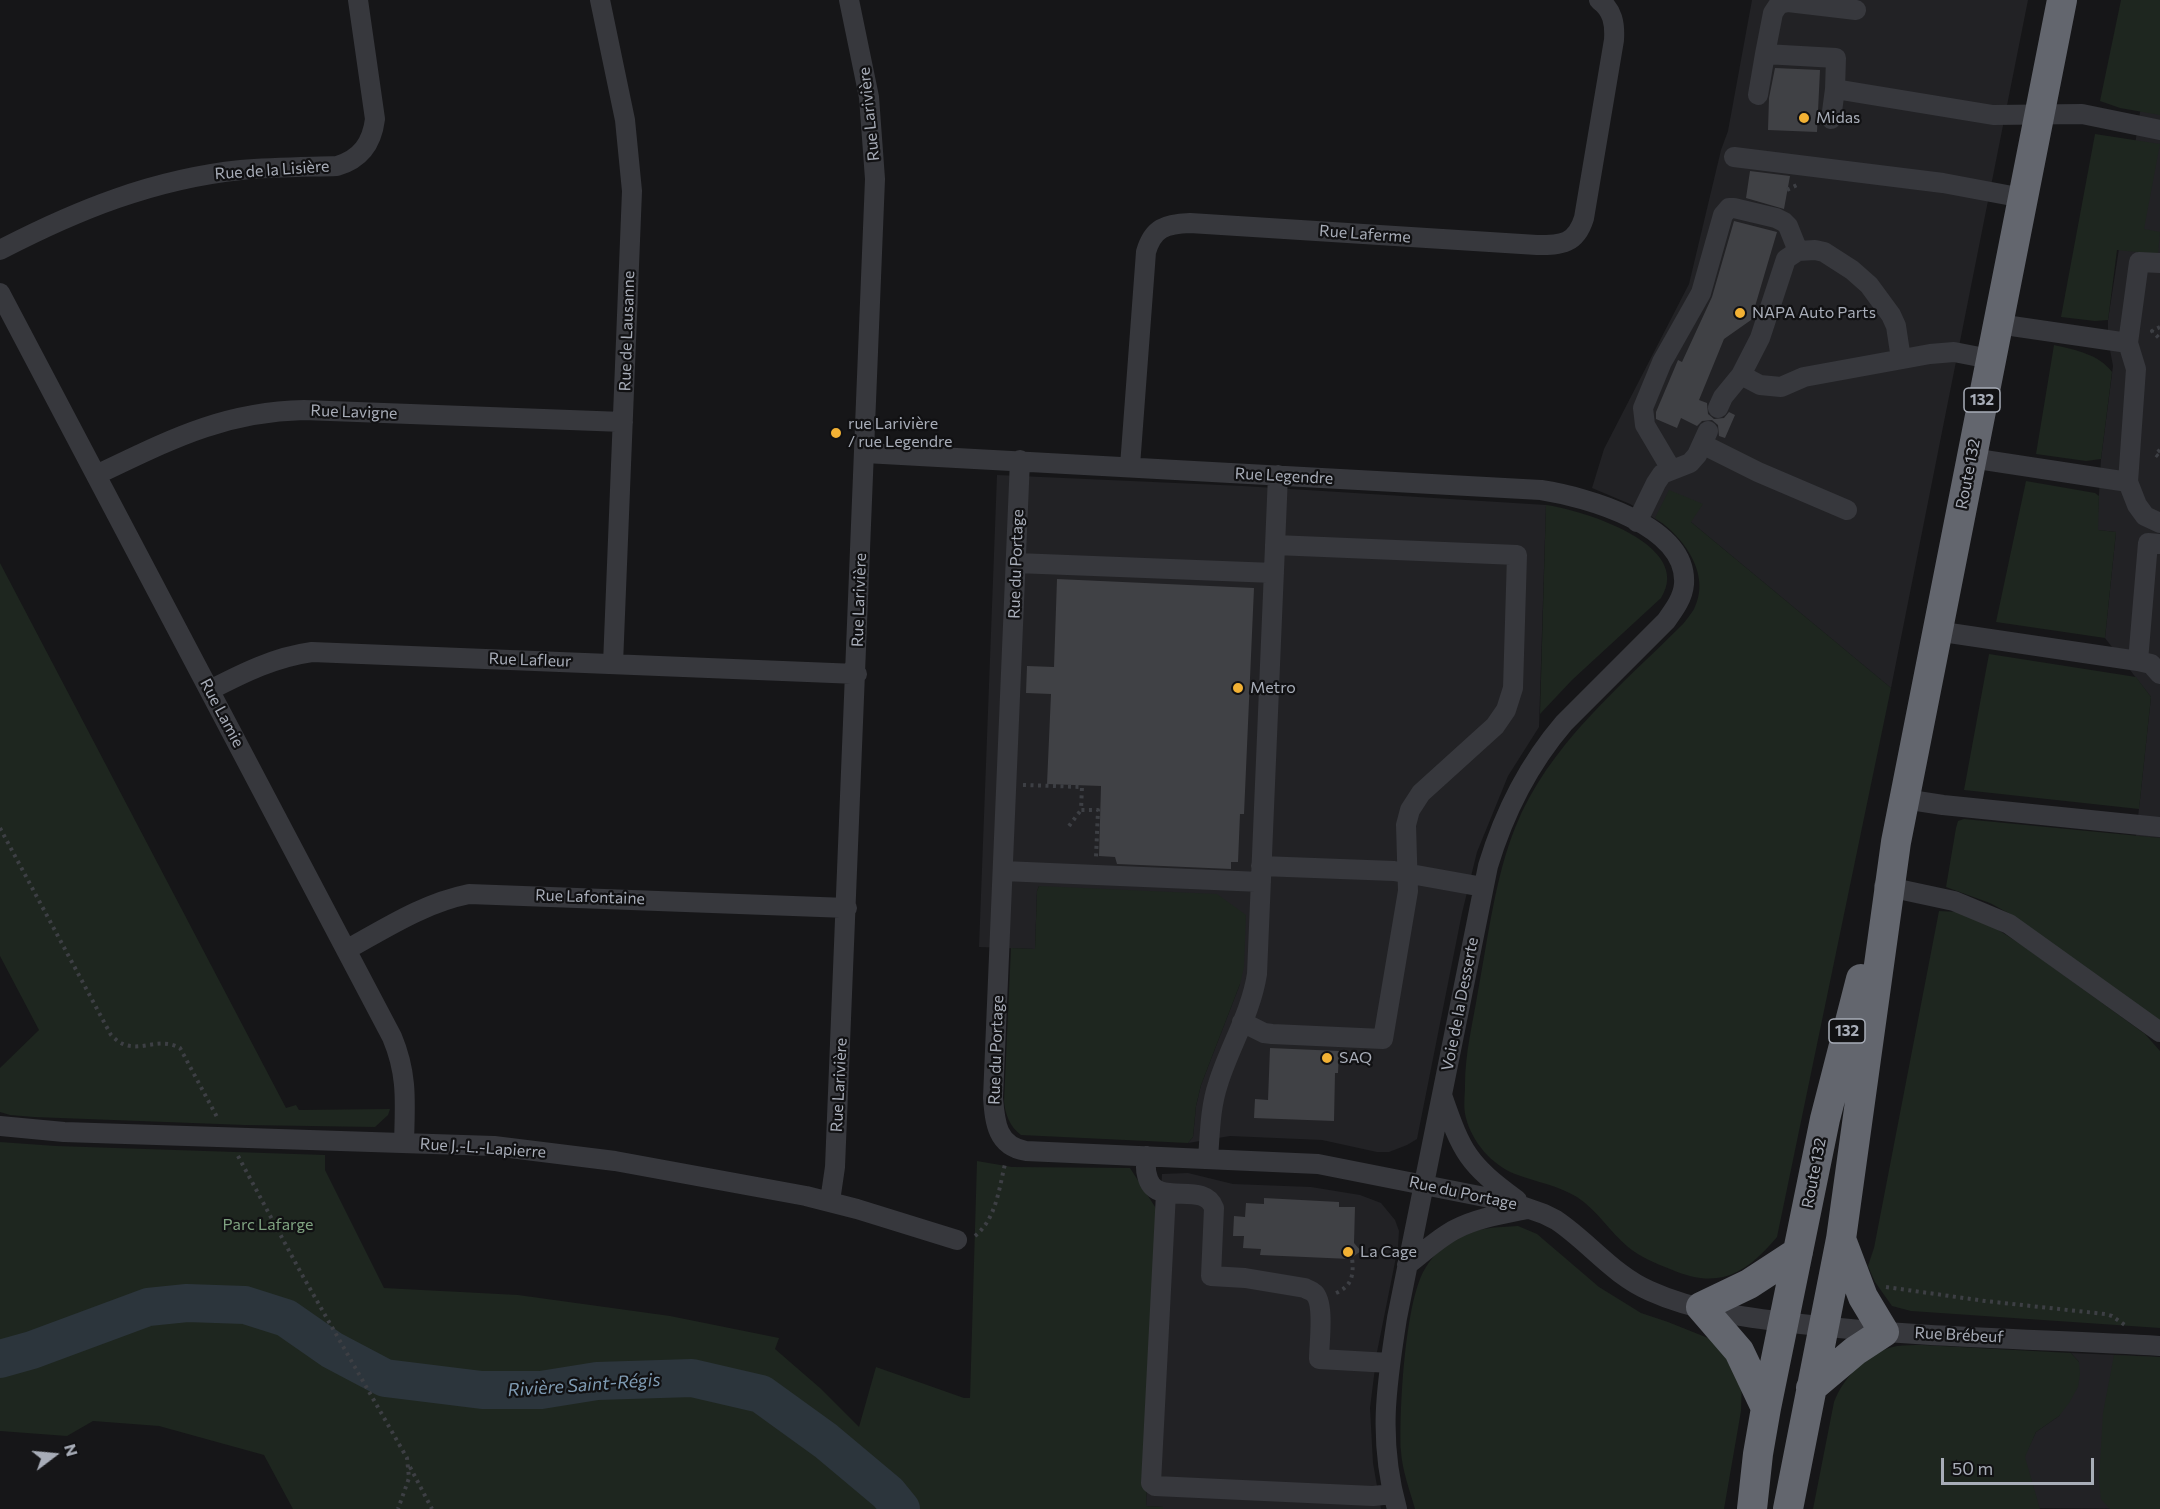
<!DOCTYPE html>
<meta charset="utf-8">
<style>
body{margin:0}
#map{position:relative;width:2160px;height:1509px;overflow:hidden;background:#161618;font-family:Commissioner,sans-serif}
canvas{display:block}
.north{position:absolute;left:24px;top:1425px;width:60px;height:60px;-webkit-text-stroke:4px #111113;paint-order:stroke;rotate:74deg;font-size:16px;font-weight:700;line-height:24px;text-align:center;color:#a8adb8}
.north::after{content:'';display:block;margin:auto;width:21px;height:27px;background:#a8adb8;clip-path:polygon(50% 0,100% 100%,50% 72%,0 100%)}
.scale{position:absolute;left:1941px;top:1458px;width:153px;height:27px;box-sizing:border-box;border:3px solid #a8adb8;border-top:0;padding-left:8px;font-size:18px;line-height:21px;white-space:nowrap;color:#a8adb8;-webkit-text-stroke:4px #111113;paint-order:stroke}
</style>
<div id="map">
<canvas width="2160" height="1509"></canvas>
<div class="north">N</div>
<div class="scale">50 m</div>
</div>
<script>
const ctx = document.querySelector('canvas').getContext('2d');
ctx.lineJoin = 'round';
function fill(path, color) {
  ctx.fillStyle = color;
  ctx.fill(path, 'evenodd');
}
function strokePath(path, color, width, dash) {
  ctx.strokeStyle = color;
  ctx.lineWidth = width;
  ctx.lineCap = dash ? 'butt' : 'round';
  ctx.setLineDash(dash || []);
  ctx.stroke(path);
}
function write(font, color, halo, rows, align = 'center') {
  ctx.font = font + ' Commissioner,sans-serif';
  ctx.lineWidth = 4.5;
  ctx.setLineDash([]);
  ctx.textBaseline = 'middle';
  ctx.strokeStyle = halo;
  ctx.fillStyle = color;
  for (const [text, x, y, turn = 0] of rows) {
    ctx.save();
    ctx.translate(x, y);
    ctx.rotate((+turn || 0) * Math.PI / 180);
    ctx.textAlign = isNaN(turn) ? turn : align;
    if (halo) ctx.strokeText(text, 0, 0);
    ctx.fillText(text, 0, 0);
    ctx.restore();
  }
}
const built = new Path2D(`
 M 1752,0 L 2028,0 L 1891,688 L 1691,522 L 1678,536 L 1669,527 L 1630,504 L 1592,488 L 1604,449 L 1689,284 L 1721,150 L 1728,131 Z
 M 2160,0 L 2160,838 L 2136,836 L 2151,697 L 2105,638 L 2116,532 L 2097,530 L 2101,459 L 2113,366 L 2108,339 L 2108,320 L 2140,112 Z
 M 997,475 L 1243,486 L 1546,505 L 1539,727 L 1508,776 L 1477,852 L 1462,913 L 1417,1139 L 1407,1145 L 1389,1152 L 1377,1152 L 1322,1140 L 1230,1136 L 1188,1143 L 1193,1137 L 1196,1106 L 1201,1085 L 1240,984 L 1039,886 L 1037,891 L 1035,949 L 979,947 Z
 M 1188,1173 L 1233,1184 L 1311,1187 L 1360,1195 L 1381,1203 L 1395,1220 L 1399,1231 L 1398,1247 L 1377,1352 L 1370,1408 L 1373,1463 L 1381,1509 L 1163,1509 L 1163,1507 L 1146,1506 L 1162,1174 Z
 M 2071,1353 L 2160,1357 L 2160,1509 L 2039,1508 L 2024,1457 L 2036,1432 L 2059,1416 L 2079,1362 Z`);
const green = new Path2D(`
 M 2121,0 L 2160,0 L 2160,115 L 2120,108 L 2100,101 Z
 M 2095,134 L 2160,144 L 2144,229 L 2160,232 L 2158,254 L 2117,250 L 2108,320 L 2095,321 L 2061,317 Z
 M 2054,345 C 2075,350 2099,354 2112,372 L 2101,459 L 2086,461 L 2036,454 Z
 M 2026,481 L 2095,493 L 2099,496 L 2098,530 L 2116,532 L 2105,638 L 1996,622 Z
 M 1669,490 L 1703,504 L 1691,522 L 1891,688 L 1777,1237 C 1745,1275 1718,1290 1670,1269 C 1655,1263 1640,1257 1628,1247 C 1610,1232 1597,1210 1577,1197 C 1557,1185 1536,1182 1515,1174 C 1492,1165 1472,1142 1466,1118 C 1463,1107 1465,1096 1465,1085 C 1465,1053 1473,1022 1478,991 C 1488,938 1495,878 1515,828 C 1548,745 1621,686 1683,624 C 1687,619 1691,614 1694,609 C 1712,574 1683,536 1655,518 Z
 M 1546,505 C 1583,510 1695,545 1661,598 L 1572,680 L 1540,714 Z
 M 0,563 L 286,1108 L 296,1105 L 299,1110 L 390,1109 L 388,1115 L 375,1127 L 245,1125 L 34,1117 L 10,1115 L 0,1112 L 0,1068 L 39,1030 L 0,956 Z
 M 1989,654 L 2136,677 L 2151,697 L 2139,809 L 1964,790 Z
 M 1964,819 L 2160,838 L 2160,1021 L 2010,914 L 1990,903 L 1946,887 L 1956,828 L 1958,821 Z
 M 1039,886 L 1217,894 L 1246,915 L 1244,967 L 1240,984 L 1201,1085 L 1196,1106 L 1193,1137 L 1188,1143 L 1021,1135 C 1010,1127 1005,1114 1004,1101 L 1011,948 L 1035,949 L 1037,891 Z
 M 1939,911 L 1959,912 L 1989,924 L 2022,945 L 2145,1034 L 2160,1051 L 2160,1328 L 1911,1311 L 1892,1306 L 1875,1282 L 1868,1266 L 1874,1248 Z
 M 0,1142 L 56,1146 L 325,1155 L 325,1170 L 384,1288 L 518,1295 L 670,1316 L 779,1338 L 775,1349 L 820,1388 L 859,1427 L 876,1367 L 964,1398 L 970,1398 L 977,1161 L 1012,1167 L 1130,1168 L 1159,1213 L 1146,1506 L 1163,1507 L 1163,1509 L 293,1509 L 264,1455 L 159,1426 L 93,1421 L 67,1436 L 0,1431 Z
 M 1518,1226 L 1537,1234 L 1599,1287 L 1641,1313 L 1668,1322 L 1713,1340 L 1742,1379 L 1741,1411 L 1724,1509 L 1415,1509 C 1410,1491 1402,1470 1401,1451 C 1399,1412 1405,1298 1426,1267 C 1433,1256 1444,1244 1455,1238 C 1473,1228 1498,1227 1518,1226 Z
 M 1922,1345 L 2071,1353 L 2079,1362 L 2080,1374 L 2078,1387 L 2069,1403 L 2059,1416 L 2036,1432 L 2025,1457 L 2040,1509 L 1813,1509 L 1834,1402 C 1844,1376 1869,1351 1897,1346 C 1905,1345 1914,1345 1922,1345 Z
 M 2114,1355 L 2160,1357 L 2160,1509 L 2110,1509 L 2101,1499 L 2099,1481 L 2103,1413 Z`);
const river = new Path2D(`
 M 0,1359 L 32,1350 L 148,1307 L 187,1303 L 245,1305 L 286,1318 L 332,1350 L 385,1378 L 482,1390 L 541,1390 L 597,1381 L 692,1378 L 761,1394 L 826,1441 L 888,1493 L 901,1509`);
const building = new Path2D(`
 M 1775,68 L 1820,70 L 1817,132 L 1768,130 L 1769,98 Z
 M 1750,171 L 1790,176 L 1784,209 L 1746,198 Z
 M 1734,221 L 1777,232 L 1751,320 L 1724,339 L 1699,400 L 1707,403 L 1708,414 L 1714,419 L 1724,418 L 1729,412 L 1735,415 L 1725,438 L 1719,436 L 1718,425 L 1712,420 L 1702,421 L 1697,426 L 1681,418 L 1677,428 L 1656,419 L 1656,412 L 1678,360 L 1682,362 L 1712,297 Z
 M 1057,579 L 1254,588 L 1244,814 L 1240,814 L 1238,862 L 1231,862 L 1231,869 L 1117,864 L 1115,857 L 1099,856 L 1101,786 L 1047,784 L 1051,694 L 1026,693 L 1027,666 L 1054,667 Z
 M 1270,1048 L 1339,1051 L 1338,1073 L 1335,1073 L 1334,1121 L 1254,1118 L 1255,1099 L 1268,1100 Z
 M 1264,1198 L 1339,1202 L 1339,1207 L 1355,1207 L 1354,1243 L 1361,1251 L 1350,1259 L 1260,1255 L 1261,1249 L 1243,1248 L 1244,1236 L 1233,1236 L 1234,1216 L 1245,1217 L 1246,1203 L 1264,1204 Z`);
const path = new Path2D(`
 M 1787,190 L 1797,185
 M 2160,327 L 2152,331 L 2160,339
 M 2160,450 L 2155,454 L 2160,458
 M 1023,785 L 1082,787 L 1081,810 L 1098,810 L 1096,857
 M 1069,826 L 1081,810
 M 0,828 L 111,1035 C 134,1060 155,1034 180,1048 L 217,1117
 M 238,1156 L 301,1273 L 407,1458 L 409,1478 L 398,1509
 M 975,1236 C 996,1219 999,1189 1005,1164
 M 1886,1287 L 1985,1301 L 2105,1314 L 2112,1316 L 2125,1325
 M 1336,1293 C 1352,1286 1354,1275 1352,1258
 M 410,1467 L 432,1509`);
const minor = new Path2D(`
 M 600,0 L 625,120 L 632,191 L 613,664
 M 1765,54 L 1773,13 L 1779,4 L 1788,2 L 1856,10
 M 1758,95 L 1765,54 L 1836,58 L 1835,89 L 1993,115 L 2082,114 L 2160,130
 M 1831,119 L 1835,89
 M 1734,157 L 1943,183 L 2023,198
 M 0,250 C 77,210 154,179 241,170 C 273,167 305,167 337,166 C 361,159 372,143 375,119 L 358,0
 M 2160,263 L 2139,262 L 2128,343 L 2136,369 L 2128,482 L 2137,505 L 2145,516 L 2160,523
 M 0,293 L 392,1037 C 408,1075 405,1103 404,1143
 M 1998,324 L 2128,343
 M 1741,375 L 1760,385 L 1781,387 L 1804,377 L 1930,354 L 1954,352 L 1990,359
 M 1718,408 L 1723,397 L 1741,375 L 1760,338 L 1786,259 L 1798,251 L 1815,250 L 1824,252 L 1852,270 L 1869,285 L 1891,315 L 1896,326 L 1901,359
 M 1702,444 L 1758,472 L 1847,510
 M 865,453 L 1541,490 C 1586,497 1688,525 1684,584 C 1683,598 1674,610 1666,621 L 1564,723 C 1528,765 1504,813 1488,866 L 1397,1318 C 1386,1387 1378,1440 1397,1509
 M 1971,458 L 2128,482
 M 1020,460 L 993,1098 C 995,1123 997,1146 1026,1151 L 1318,1164 L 1510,1202 L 1544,1214 L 1556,1220 C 1589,1242 1613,1275 1650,1291 C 1696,1312 1751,1318 1801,1324 C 1920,1338 2040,1339 2160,1346
 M 1130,466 L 1146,252 C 1153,228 1165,224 1190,223 L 1537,245 C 1562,245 1576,244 1584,218 L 1614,40 C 1615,24 1613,10 1599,0
 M 1671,469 L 1645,425 L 1643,408 L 1662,362 L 1701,293 L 1723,215 L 1729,208 L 1734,208 L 1776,218 L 1784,222 L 1788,226 L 1798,251
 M 96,475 C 168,441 221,412 304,410 L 623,422
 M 1637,522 L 1656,483 L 1662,474 L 1690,463 L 1697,455 L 1708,431
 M 1016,563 L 1274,573
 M 1936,631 L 2138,661 L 2151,664 L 2160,674
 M 2138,661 L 2148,543 L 2160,544
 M 210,690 C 243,673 275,657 312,652 L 857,674
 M 1904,799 L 1943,805 L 2160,827
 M 1261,866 L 1394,871 L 1483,887
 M 1003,871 L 1261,882
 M 1884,886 L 1954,901 L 2009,924 L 2160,1032
 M 346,950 C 386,928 424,903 469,894 L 847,908
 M 1242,1022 L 1264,1033 L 1272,1034 L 1383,1039 L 1408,891 L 1406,825 L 1410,810 L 1421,793 L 1495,726 L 1506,710 L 1513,688 L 1517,555 L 1275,545
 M 1442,1095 C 1462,1153 1468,1164 1517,1200
 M 0,1126 L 64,1132 L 494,1146 L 615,1161 L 806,1196 L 857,1209 L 957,1240
 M 1147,1156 C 1146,1162 1145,1169 1147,1175 C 1154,1210 1204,1179 1214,1208 L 1211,1276 L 1245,1278 L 1305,1288 C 1308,1290 1312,1291 1314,1293 C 1325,1303 1319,1344 1319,1359 L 1390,1363
 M 1208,1158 C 1210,1134 1210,1108 1218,1084 C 1229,1048 1251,1013 1257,974 L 1278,475
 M 1166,1193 L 1151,1483 L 1155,1486 L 1373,1496 L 1393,1494
 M 830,1201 L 835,1167 L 875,179 L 869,97 L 849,0
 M 1407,1265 C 1423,1253 1438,1238 1456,1229 C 1477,1218 1503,1214 1527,1209`);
const highway = new Path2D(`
 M 1811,1388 L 1855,1351 L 1884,1332 L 1863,1297 L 1841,1239
 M 1766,1408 L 1739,1351 L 1701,1307 L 1749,1284 L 1798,1252
 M 1752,1509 L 1758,1454 L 1766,1408 L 1825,1119 L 1861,979
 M 1788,1509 L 1841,1239 L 1896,842 L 2062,0`);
const markers = [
 [1804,118,6,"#f2b134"],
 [1740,313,6,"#f2b134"],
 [836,433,6,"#f2b134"],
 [1238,688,6,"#f2b134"],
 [1327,1058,6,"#f2b134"],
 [1348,1252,6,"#f2b134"]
];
const shields = [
 [1982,400,36],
 [1847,1031,36]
];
const shieldNames = [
 ["132",1982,400],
 ["132",1847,1031]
];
const streetNames = [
 ["Rue Larivière",869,114,-96],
 ["Rue de la Lisière",272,170,-4],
 ["Rue Laferme",1365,234,4],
 ["Rue de Lausanne",627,331,-88],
 ["Rue Lavigne",354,412,2],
 ["Route 132",1968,474,-79],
 ["Rue Legendre",1284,476,3],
 ["Rue du Portage",1016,564,-88],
 ["Rue Larivière",859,600,-88],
 ["Rue Lafleur",530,660,2],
 ["Rue Lamie",222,713,62],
 ["Rue Lafontaine",590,897,2],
 ["Voie de la Desserte",1460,1004,-79],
 ["Rue du Portage",996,1050,-88],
 ["Rue Larivière",839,1085,-87],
 ["Rue J.-L.-Lapierre",483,1148,4],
 ["Route 132",1814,1173,-79],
 ["Rue du Portage",1463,1193,12],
 ["Rue Brébeuf",1959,1335,3]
];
const poiNames = [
 ["Midas",1816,118],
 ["NAPA Auto Parts",1752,313],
 ["rue Larivière",848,424],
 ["/ rue Legendre",848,442],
 ["Metro",1250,688],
 ["SAQ",1339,1058],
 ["La Cage",1360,1252]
];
const parkNames = [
 ["Parc Lafarge",268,1225]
];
const waterNames = [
 ["Rivière Saint-Régis",584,1385,-4]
];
fill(built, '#222225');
fill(green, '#1e261f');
strokePath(river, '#2c353c', 38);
fill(building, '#404145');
strokePath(path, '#3d3f44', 4, [3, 4.5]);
strokePath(minor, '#37383d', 20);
strokePath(highway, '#63666e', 30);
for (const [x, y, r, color] of markers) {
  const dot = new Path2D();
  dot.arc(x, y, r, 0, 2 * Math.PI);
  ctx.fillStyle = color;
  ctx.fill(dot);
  strokePath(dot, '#111113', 2);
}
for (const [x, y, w] of shields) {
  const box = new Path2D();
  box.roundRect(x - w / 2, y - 12, w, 24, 4.5);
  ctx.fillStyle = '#111113';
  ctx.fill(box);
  strokePath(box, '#a8adb8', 1.5);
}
write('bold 15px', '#a8adb8', null, shieldNames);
write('16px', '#a8adb8', '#111113', streetNames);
write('16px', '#a8adb8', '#111113', poiNames, 'left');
write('16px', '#7fa381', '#111113', parkNames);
write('italic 18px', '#7f9bb3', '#111113', waterNames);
</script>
